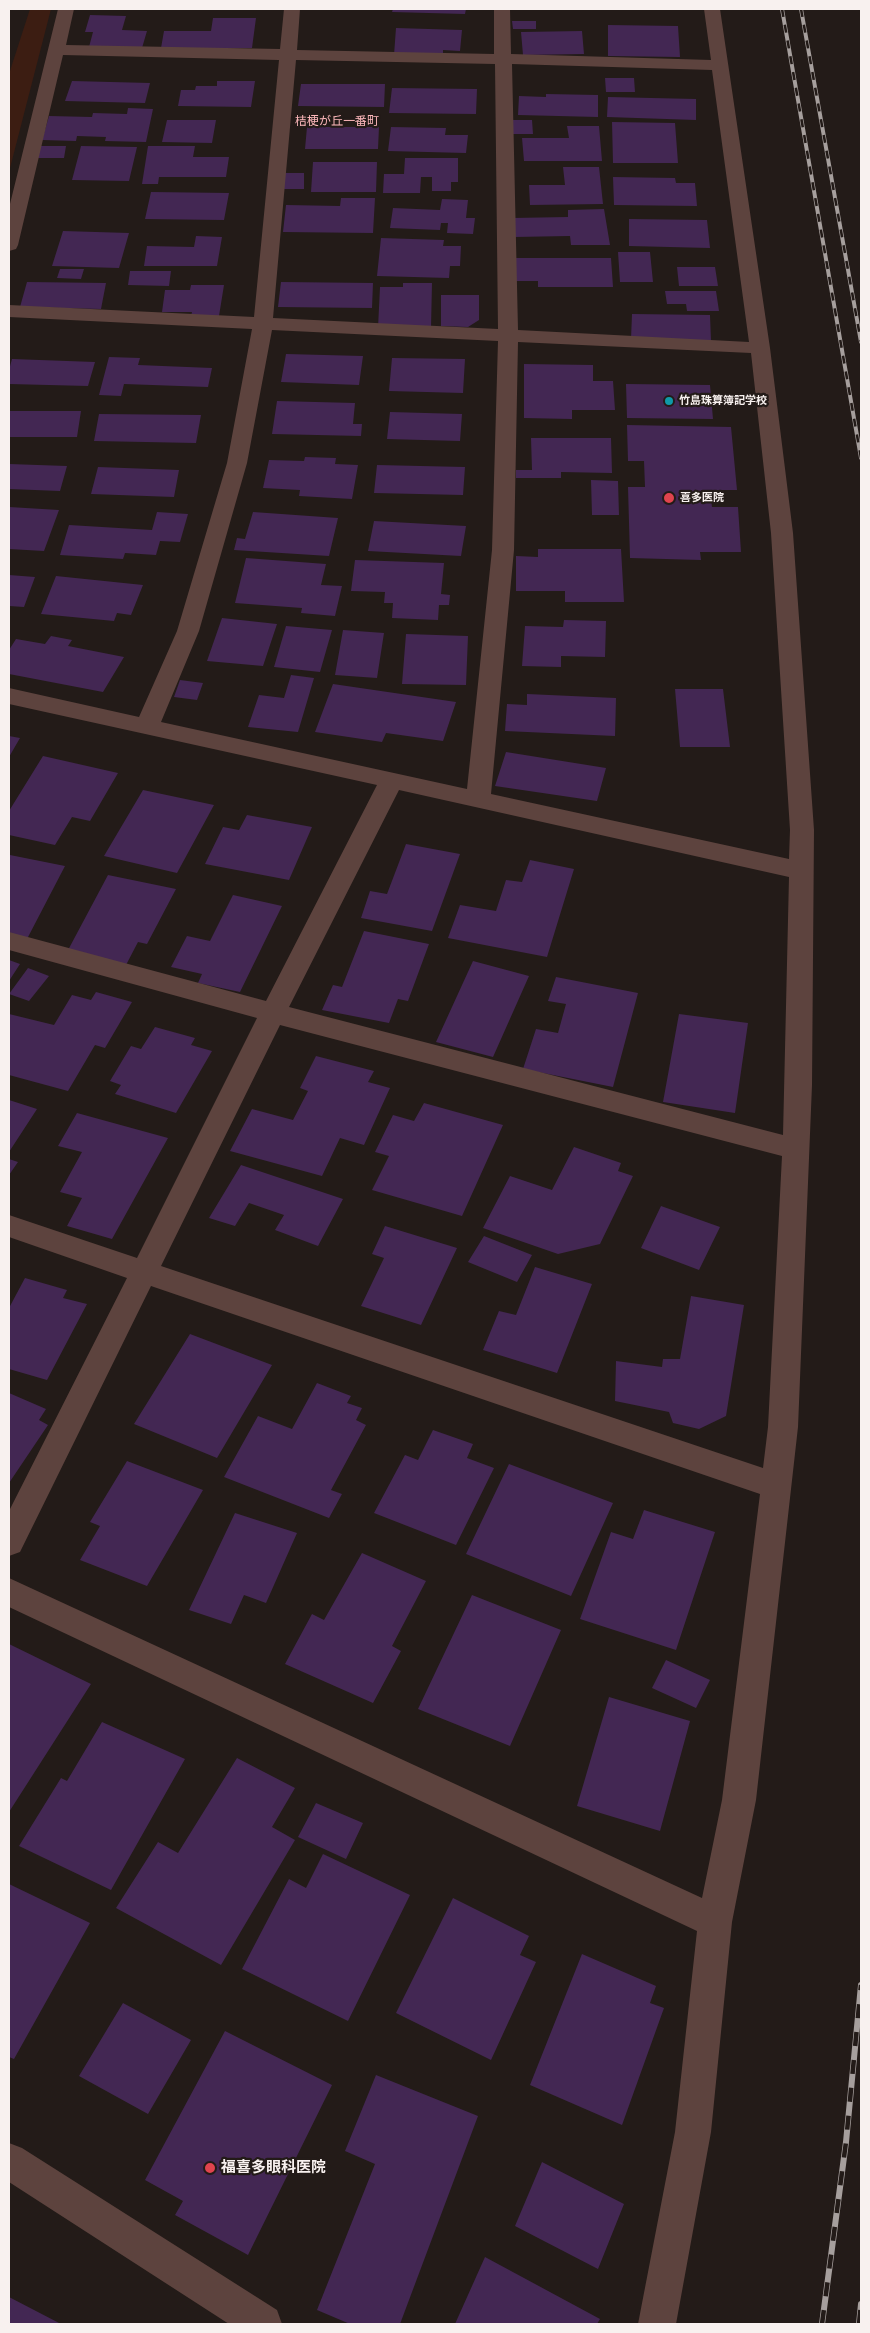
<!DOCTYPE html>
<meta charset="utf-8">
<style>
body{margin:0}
#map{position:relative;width:870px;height:2333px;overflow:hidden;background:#231b18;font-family:"Work Sans",sans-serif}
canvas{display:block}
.frame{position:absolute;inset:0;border:10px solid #f8f1ef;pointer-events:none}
</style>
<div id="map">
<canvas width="870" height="2333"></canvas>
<div class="frame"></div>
</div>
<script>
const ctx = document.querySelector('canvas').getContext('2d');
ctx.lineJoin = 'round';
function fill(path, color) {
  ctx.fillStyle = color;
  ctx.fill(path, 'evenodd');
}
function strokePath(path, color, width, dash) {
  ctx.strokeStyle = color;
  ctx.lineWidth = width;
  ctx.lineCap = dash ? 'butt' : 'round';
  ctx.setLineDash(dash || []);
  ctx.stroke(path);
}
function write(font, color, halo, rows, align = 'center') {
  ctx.font = font + ' "Work Sans","Noto Sans JP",sans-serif';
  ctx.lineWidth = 4.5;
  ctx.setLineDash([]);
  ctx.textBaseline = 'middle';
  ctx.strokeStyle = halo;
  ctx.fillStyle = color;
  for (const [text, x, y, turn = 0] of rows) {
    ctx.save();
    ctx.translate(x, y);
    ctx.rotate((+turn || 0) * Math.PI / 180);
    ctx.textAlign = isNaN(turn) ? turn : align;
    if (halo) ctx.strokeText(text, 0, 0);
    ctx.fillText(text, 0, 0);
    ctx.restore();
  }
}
const green = new Path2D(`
 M 30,9 L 51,9 L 9,172 L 9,74 Z`);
const building = new Path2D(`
 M 393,9 L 466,9 L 465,14 L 392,12 Z
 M 90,15 L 126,16 L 122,30 L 147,31 L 142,48 L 89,47 L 93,32 L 85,32 Z
 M 213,18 L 256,18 L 252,48 L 161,48 L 164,31 L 211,31 Z
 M 512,21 L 536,21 L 536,29 L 513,29 Z
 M 608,25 L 678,26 L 680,57 L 608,56 Z
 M 396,28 L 462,30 L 460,51 L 443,50 L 443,53 L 394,55 Z
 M 582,31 L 584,54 L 523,55 L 521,32 Z
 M 605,78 L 634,78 L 635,92 L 606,92 Z
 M 72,81 L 150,83 L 145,103 L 65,101 Z
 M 217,81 L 255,81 L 251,107 L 178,106 L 181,90 L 195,90 L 196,86 L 217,86 Z
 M 301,84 L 385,84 L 384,107 L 298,106 Z
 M 392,88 L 477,89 L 476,114 L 389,113 Z
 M 546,94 L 598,95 L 598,117 L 518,115 L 519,96 L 546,97 Z
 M 608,97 L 696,99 L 696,120 L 607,117 Z
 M 128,108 L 153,109 L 146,142 L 105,141 L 106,137 L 77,136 L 76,141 L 42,140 L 49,116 L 92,117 L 93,113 L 127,114 Z
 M 167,120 L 216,120 L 212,143 L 162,142 Z
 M 510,120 L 532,120 L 533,134 L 511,134 Z
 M 612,122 L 675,123 L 678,163 L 613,163 Z
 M 567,126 L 599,126 L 602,161 L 524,161 L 522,138 L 569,138 Z
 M 307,127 L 379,127 L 378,149 L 305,149 Z
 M 391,127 L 446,128 L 445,135 L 468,135 L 466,153 L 388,151 Z
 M 38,146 L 66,146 L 64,158 L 36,158 Z
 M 81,146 L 137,147 L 129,181 L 72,180 Z
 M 148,146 L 195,146 L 193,157 L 229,157 L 226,177 L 159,177 L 158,184 L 142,184 Z
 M 405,158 L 458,158 L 458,182 L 451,182 L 451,191 L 432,191 L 432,177 L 421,177 L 420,193 L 383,193 L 384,174 L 404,174 Z
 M 313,162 L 377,162 L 376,192 L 311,192 Z
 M 563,167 L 599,167 L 603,204 L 530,205 L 529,185 L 565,185 Z
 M 278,173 L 304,173 L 304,189 L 278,189 Z
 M 613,177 L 675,178 L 676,183 L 695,183 L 697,206 L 614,205 Z
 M 151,192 L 229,193 L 224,220 L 145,219 Z
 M 341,198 L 375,198 L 373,233 L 283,232 L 286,205 L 340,206 Z
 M 442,199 L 468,200 L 466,218 L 475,218 L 473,234 L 447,233 L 448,223 L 441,223 L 440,230 L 390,228 L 393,208 L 440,210 Z
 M 604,209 L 610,245 L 571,245 L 570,236 L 514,237 L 512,218 L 568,217 L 568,210 Z
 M 629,219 L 707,220 L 710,248 L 629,246 Z
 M 63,231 L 129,233 L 119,268 L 52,266 Z
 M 196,236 L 222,237 L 217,266 L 144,266 L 147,246 L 194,247 Z
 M 381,238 L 444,240 L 443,246 L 461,246 L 460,266 L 450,266 L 449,278 L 377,276 Z
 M 618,252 L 650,252 L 653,282 L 620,282 Z
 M 513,258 L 611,258 L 613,287 L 538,287 L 538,281 L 514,281 Z
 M 677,267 L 715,267 L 718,286 L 679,286 Z
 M 60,269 L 84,269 L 81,279 L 57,278 Z
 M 130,271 L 171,271 L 169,286 L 128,285 Z
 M 27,282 L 106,283 L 101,309 L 20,307 Z
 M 281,282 L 373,283 L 372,308 L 278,307 Z
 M 403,283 L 432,283 L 431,328 L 378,328 L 380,287 L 403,287 Z
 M 191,285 L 224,285 L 219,316 L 191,316 L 192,312 L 162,312 L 165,290 L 190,290 Z
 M 665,291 L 716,291 L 719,311 L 687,311 L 686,304 L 667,304 Z
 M 441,295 L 479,295 L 479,320 L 468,327 L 441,326 Z
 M 632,314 L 710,315 L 711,341 L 631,339 Z
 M 286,354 L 363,356 L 359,385 L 281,382 Z
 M 109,357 L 140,358 L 138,365 L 212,368 L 208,387 L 124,384 L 121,396 L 99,395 Z
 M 392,358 L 465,359 L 463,393 L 389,391 Z
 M 12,359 L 95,362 L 88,386 L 9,384 L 9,370 Z
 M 524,364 L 593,365 L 593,381 L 613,381 L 615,410 L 572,410 L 572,419 L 524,418 Z
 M 626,384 L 710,385 L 713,419 L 627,418 Z
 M 277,401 L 355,403 L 353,424 L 362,424 L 361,436 L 272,434 Z
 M 9,411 L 81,411 L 77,437 L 9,437 Z
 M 390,412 L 462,414 L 460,441 L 387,439 Z
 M 99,414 L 201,415 L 196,443 L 94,441 Z
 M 627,425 L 731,427 L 737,490 L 710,490 L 712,507 L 738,507 L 741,552 L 700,552 L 701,560 L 630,558 L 628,487 L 645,487 L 644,461 L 628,461 Z
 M 531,438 L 611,438 L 612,473 L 561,472 L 561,478 L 516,478 L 516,470 L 532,470 Z
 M 305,457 L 336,458 L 335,464 L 358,465 L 352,499 L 299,496 L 300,490 L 263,488 L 269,460 L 304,461 Z
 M 9,464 L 67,466 L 60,491 L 9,489 Z
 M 377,465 L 465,467 L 463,495 L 374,493 Z
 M 98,467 L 179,470 L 174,497 L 91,494 Z
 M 591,480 L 618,481 L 619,515 L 592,515 Z
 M 9,507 L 59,510 L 44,551 L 9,549 Z
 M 157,512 L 188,514 L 180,542 L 160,541 L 156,555 L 125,553 L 123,559 L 60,555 L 69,525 L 152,530 Z
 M 253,512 L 338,518 L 329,556 L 234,550 L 237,538 L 245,539 Z
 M 374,521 L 466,526 L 461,556 L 368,551 Z
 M 538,549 L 621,549 L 624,602 L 565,602 L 565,591 L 516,591 L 516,556 L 538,557 Z
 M 246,558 L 326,564 L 321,585 L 342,586 L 335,616 L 301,613 L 302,608 L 235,603 Z
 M 355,560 L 444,563 L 441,594 L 450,595 L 449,605 L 439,605 L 438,620 L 392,618 L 393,603 L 384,603 L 385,592 L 351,591 Z
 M 9,575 L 35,577 L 24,607 L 9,606 Z
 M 56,576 L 143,585 L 131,615 L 117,613 L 114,621 L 41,614 Z
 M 222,618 L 277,624 L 263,666 L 207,661 Z
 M 564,620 L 606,621 L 605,657 L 561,656 L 561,667 L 522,666 L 525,626 L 563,627 Z
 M 286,626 L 332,630 L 320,672 L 274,667 Z
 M 343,630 L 384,633 L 377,678 L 335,675 Z
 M 406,634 L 468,636 L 466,685 L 402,684 Z
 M 51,636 L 72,640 L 68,646 L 124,657 L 103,692 L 9,674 L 9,650 L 16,639 L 45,644 Z
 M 291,675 L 314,678 L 298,732 L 248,727 L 259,695 L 284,698 Z
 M 180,680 L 203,683 L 197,700 L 174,697 Z
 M 333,684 L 456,702 L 443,741 L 386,733 L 382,742 L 315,732 Z
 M 675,689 L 723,689 L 730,747 L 680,747 Z
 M 527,694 L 616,698 L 615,736 L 505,731 L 507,704 L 527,705 Z
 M 9,736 L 20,738 L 9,757 Z
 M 506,752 L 606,768 L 597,801 L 495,786 Z
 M 43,756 L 118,773 L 90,821 L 72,817 L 55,845 L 9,835 L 9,811 Z
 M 143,790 L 214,805 L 177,873 L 104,856 Z
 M 247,815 L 312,827 L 289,880 L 205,864 L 223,827 L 239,830 Z
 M 406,844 L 460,854 L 432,931 L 361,918 L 370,891 L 387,894 Z
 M 10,855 L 65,866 L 27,939 L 9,935 Z
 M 530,860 L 574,869 L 547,957 L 448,938 L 460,905 L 496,911 L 506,880 L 522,882 Z
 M 108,875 L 176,889 L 147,944 L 138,942 L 126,965 L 67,952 Z
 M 233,895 L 282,906 L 240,992 L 198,983 L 202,974 L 171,967 L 187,936 L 210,941 Z
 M 364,931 L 429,944 L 408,1001 L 398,999 L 389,1023 L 322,1010 L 333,985 L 342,987 Z
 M 9,960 L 20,964 L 9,981 Z
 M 473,961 L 529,976 L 493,1057 L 436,1042 Z
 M 28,968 L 49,976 L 29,1001 L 9,994 Z
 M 556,977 L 638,993 L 613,1087 L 523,1069 L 536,1029 L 558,1033 L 566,1004 L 548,1001 Z
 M 96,992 L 132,1002 L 105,1048 L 95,1045 L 68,1091 L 9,1075 L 9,1014 L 54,1025 L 72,995 L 91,1000 Z
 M 679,1014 L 748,1023 L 735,1113 L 663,1102 Z
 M 155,1027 L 195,1038 L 191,1045 L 212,1051 L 176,1113 L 115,1094 L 121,1085 L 110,1081 L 131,1046 L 141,1049 Z
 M 316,1056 L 374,1071 L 368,1082 L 390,1088 L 364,1145 L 340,1138 L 322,1176 L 230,1151 L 252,1109 L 293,1120 L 308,1091 L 300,1088 Z
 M 9,1100 L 37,1109 L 9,1152 Z
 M 424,1103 L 503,1125 L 462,1216 L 372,1190 L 389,1156 L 375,1152 L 393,1115 L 414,1121 Z
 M 77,1113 L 168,1138 L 112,1239 L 67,1226 L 82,1198 L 60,1192 L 82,1152 L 58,1146 Z
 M 574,1147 L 621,1163 L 618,1171 L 633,1176 L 600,1244 L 558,1254 L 483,1228 L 510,1176 L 552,1190 Z
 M 9,1159 L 18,1162 L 9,1175 Z
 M 241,1165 L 343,1199 L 318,1246 L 275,1230 L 284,1215 L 249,1203 L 235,1226 L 209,1218 Z
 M 661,1206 L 720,1227 L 699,1270 L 641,1248 Z
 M 385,1226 L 457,1248 L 421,1325 L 361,1306 L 384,1258 L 372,1254 Z
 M 484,1236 L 532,1255 L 517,1282 L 468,1262 Z
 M 535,1267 L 592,1284 L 557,1373 L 483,1350 L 499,1311 L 516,1315 Z
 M 25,1278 L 67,1290 L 63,1298 L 87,1304 L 47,1380 L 9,1369 L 9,1308 Z
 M 691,1296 L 744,1305 L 726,1416 L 699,1429 L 673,1423 L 669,1412 L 615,1401 L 616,1361 L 662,1367 L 663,1359 L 680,1359 Z
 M 190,1334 L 272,1365 L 217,1458 L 134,1424 Z
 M 317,1383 L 351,1396 L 347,1403 L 362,1408 L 356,1420 L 366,1425 L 331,1490 L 342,1494 L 329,1518 L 224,1477 L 258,1416 L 292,1429 Z
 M 9,1393 L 46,1409 L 39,1420 L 48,1425 L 9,1483 Z
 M 433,1430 L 473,1444 L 467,1458 L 494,1468 L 456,1545 L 374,1513 L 405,1455 L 418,1460 Z
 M 127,1461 L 203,1490 L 147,1586 L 80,1560 L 100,1526 L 90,1522 Z
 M 509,1464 L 613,1503 L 571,1596 L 466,1554 Z
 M 644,1510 L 715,1532 L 676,1650 L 580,1619 L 611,1532 L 633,1539 Z
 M 235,1513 L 297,1533 L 266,1603 L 244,1595 L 231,1624 L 189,1610 Z
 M 362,1553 L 426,1581 L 392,1646 L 401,1651 L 373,1703 L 285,1664 L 312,1614 L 324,1620 Z
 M 472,1595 L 561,1630 L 510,1746 L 418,1709 Z
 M 9,1644 L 91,1684 L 9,1812 Z
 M 666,1660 L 710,1680 L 696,1708 L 652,1688 Z
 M 609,1697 L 690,1721 L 660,1831 L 577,1806 Z
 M 102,1722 L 185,1759 L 111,1890 L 19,1846 L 61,1778 L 67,1781 Z
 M 237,1758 L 295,1788 L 272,1827 L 295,1840 L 221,1965 L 116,1908 L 158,1842 L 178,1853 Z
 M 316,1803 L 363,1823 L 346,1859 L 298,1837 Z
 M 323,1854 L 410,1895 L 348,2021 L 242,1969 L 289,1879 L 306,1888 Z
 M 9,1884 L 90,1923 L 14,2059 L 9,2057 Z
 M 453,1898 L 529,1936 L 520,1955 L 536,1962 L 491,2060 L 396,2013 Z
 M 582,1954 L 656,1986 L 650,2003 L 664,2008 L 622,2125 L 530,2085 Z
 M 123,2003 L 191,2040 L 148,2114 L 79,2076 Z
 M 225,2031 L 332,2085 L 248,2255 L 175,2215 L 183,2201 L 145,2180 Z
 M 376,2075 L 478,2116 L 400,2324 L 350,2324 L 317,2310 L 375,2164 L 345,2151 Z
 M 542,2162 L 624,2204 L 598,2269 L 515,2226 Z
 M 485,2257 L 600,2319 L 597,2324 L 455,2324 Z
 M 9,2297 L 61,2324 L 9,2324 Z`);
const minor = new Path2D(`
 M 58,9 L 74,9 L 66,45 L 280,49 L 284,9 L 300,9 L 297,50 L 494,54 L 494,9 L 510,9 L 511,54 L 711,60 L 704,9 L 720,9 L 770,348 L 793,533 L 814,830 L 812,1085 L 798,1427 L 756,1800 L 732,1922 L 711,2132 L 676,2324 L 638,2324 L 675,2132 L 697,1931 L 9,1607 L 9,1578 L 702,1898 L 722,1800 L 760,1494 L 151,1286 L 20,1552 L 9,1556 L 9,1511 L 127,1278 L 9,1237 L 9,1215 L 137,1258 L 257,1018 L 9,950 L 9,932 L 266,1001 L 377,785 L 9,704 L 9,688 L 139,717 L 177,631 L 227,463 L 252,329 L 9,317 L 9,305 L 254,317 L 279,60 L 63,55 L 18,245 L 16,249 L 9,251 L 9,208 ZM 296,60 L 495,64 L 498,329 L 273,318 ZM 512,64 L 712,70 L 749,342 L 518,330 ZM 272,330 L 498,341 L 492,550 L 467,789 L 161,722 L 199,631 L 247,463 ZM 518,342 L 751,353 L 771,533 L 790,830 L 789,859 L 491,794 L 514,550 ZM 399,790 L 789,877 L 783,1135 L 289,1007 ZM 280,1025 L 782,1156 L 768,1427 L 763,1468 L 161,1266 Z
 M 9,2143 L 22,2148 L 277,2310 L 282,2324 L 229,2324 L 9,2182 Z`);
const railFar1 = new Path2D(`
 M 782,9 L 861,458
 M 801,9 L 861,342`);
const rail = new Path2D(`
 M 822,2324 L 846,2142 L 861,1985
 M 859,2324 L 861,2304`);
const markers = [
 [669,401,5,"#0f9aa8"],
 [669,498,6,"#e0444e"],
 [210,2168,6,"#e0444e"]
];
const farPoinames = [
 ["竹島珠算簿記学校",679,401],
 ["喜多医院",680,498]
];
const farQuarternames = [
 ["桔梗が丘一番町",337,121]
];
const nearPoinames = [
 ["福喜多眼科医院",221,2168]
];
fill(green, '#3c1d12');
fill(building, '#432753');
fill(minor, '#5d433e');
strokePath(railFar1, '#a69f9d', 4);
strokePath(rail, '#a69f9d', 6);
strokePath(railFar1, '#231b18', 2.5, [8]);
strokePath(rail, '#231b18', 4.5, [14]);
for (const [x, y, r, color] of markers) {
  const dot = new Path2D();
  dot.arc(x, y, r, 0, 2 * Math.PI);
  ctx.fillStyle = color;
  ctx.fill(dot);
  strokePath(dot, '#231b18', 2);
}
write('bold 11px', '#f8f1ef', '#231b18', farPoinames, 'left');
write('12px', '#fdb8bb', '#231b18', farQuarternames);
write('bold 15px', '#f8f1ef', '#231b18', nearPoinames, 'left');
</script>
